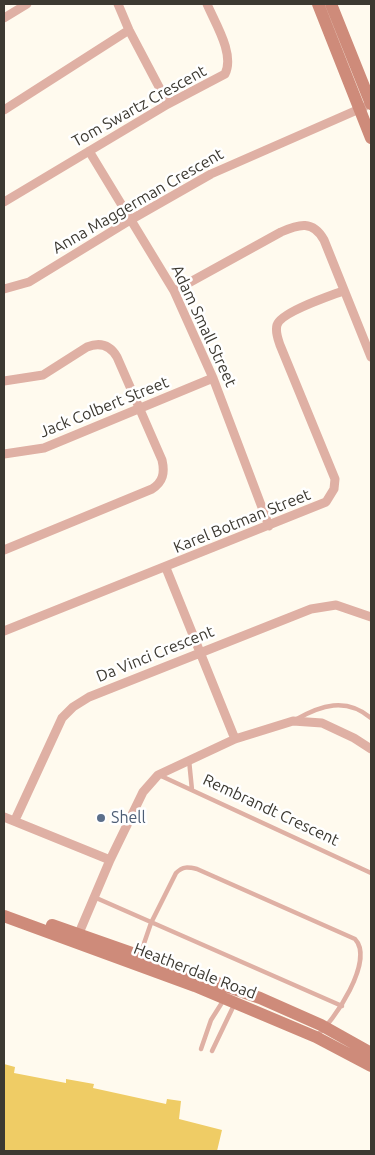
<!DOCTYPE html>
<style>
body{margin:0}
#map{position:relative;width:375px;height:1155px;overflow:hidden;background:#fffaee;font-family:Ubuntu,sans-serif}
canvas{display:block}
.frame{position:absolute;inset:0;border:5px solid #3c3931;pointer-events:none}
</style>
<div id="map">
<canvas width="375" height="1155"></canvas>
<div class="frame"></div>
</div>
<script>
const ctx = document.querySelector('canvas').getContext('2d');
ctx.lineJoin = 'round';
function fill(path, color) {
  ctx.fillStyle = color;
  ctx.fill(path, 'evenodd');
}
function strokePath(path, color, width, dash) {
  ctx.strokeStyle = color;
  ctx.lineWidth = width;
  ctx.lineCap = dash ? 'butt' : 'round';
  ctx.setLineDash(dash || []);
  ctx.stroke(path);
}
function write(font, color, halo, rows, align = 'center') {
  ctx.font = font + ' Ubuntu,sans-serif';
  ctx.lineWidth = 5;
  ctx.setLineDash([]);
  ctx.textBaseline = 'middle';
  ctx.strokeStyle = halo;
  ctx.fillStyle = color;
  for (const [text, x, y, turn = 0] of rows) {
    ctx.save();
    ctx.translate(x, y);
    ctx.rotate((+turn || 0) * Math.PI / 180);
    ctx.textAlign = isNaN(turn) ? turn : align;
    if (halo) ctx.strokeText(text, 0, 0);
    ctx.fillText(text, 0, 0);
    ctx.restore();
  }
}
const building = new Path2D(`
 M 4,1064 L 15,1067 L 14,1073 L 66,1083 L 66,1079 L 94,1084 L 93,1088 L 166,1104 L 167,1099 L 181,1101 L 179,1119 L 222,1130 L 217,1151 L 4,1151 Z`);
const lane = new Path2D(`
 M 295,720 C 321,705 346,697 371,718
 M 189,760 L 192,790
 M 159,775 L 371,873
 M 94,897 L 342,1006
 M 140,955 L 151,923 L 176,873 C 183,866 188,867 197,869 L 355,939 C 375,960 334,1022 316,1036
 M 201,1049 L 211,1020 L 223,1001
 M 212,1051 L 234,1005`);
const street = new Path2D(`
 M 118,4 L 129,30 L 168,104
 M 4,18 L 27,4
 M 4,110 L 129,30
 M 89,151 L 174,291 L 213,378 L 269,526
 M 4,202 L 168,104 L 225,74 C 235,54 215,23 207,4
 M 4,289 L 29,282 L 132,219 L 211,174 L 364,107
 M 174,291 L 281,232 C 299,224 313,220 324,240 L 371,357
 M 4,381 L 43,375 L 87,347 C 100,342 110,345 117,357 L 162,460 C 165,473 163,482 152,489 L 4,550
 M 4,454 L 44,448 L 213,378
 M 166,568 L 235,739
 M 4,631 L 326,502 L 334,489 L 335,479 L 280,345 C 278,339 275,332 277,325 C 281,312 330,296 343,291
 M 4,817 L 110,860
 M 15,820 L 62,718 L 73,707 L 89,697 L 311,609 L 336,605 L 371,617
 M 75,937 L 79,933 L 110,860 L 143,792 L 158,775 L 235,739 L 293,721 L 322,723 L 354,738 L 371,749`);
const secondary = new Path2D(`
 M 318,4 L 371,138
 M 331,4 L 371,104
 M 4,916 L 195,986 L 316,1037 L 371,1066
 M 52,925 L 260,998 L 321,1025 L 371,1053`);
const markers = [
 [101,818,5,"#5c6f8a"]
];
const streetNames = [
 ["Tom Swartz Crescent",139,106,-29],
 ["Anna Maggerman Crescent",138,201,-30],
 ["Adam Small Street",204,326,65],
 ["Jack Colbert Street",104,407,-22],
 ["Karel Botman Street",242,521,-22],
 ["Da Vinci Crescent",155,654,-22],
 ["Rembrandt Crescent",271,810,25],
 ["Heatherdale Road",195,971,21]
];
const serviceNames = [
 ["Shell",111,818]
];
fill(building, '#efcc65');
strokePath(lane, '#dfb0a4', 4.5);
strokePath(street, '#dfb0a4', 9);
strokePath(secondary, '#ce8b7a', 12);
for (const [x, y, r, color] of markers) {
  const dot = new Path2D();
  dot.arc(x, y, r, 0, 2 * Math.PI);
  ctx.fillStyle = color;
  ctx.fill(dot);
  strokePath(dot, '#fff', 2);
}
write('16px', '#3c3931', '#fff', streetNames);
write('16px', '#4e5e75', '#fff', serviceNames, 'left');
</script>
